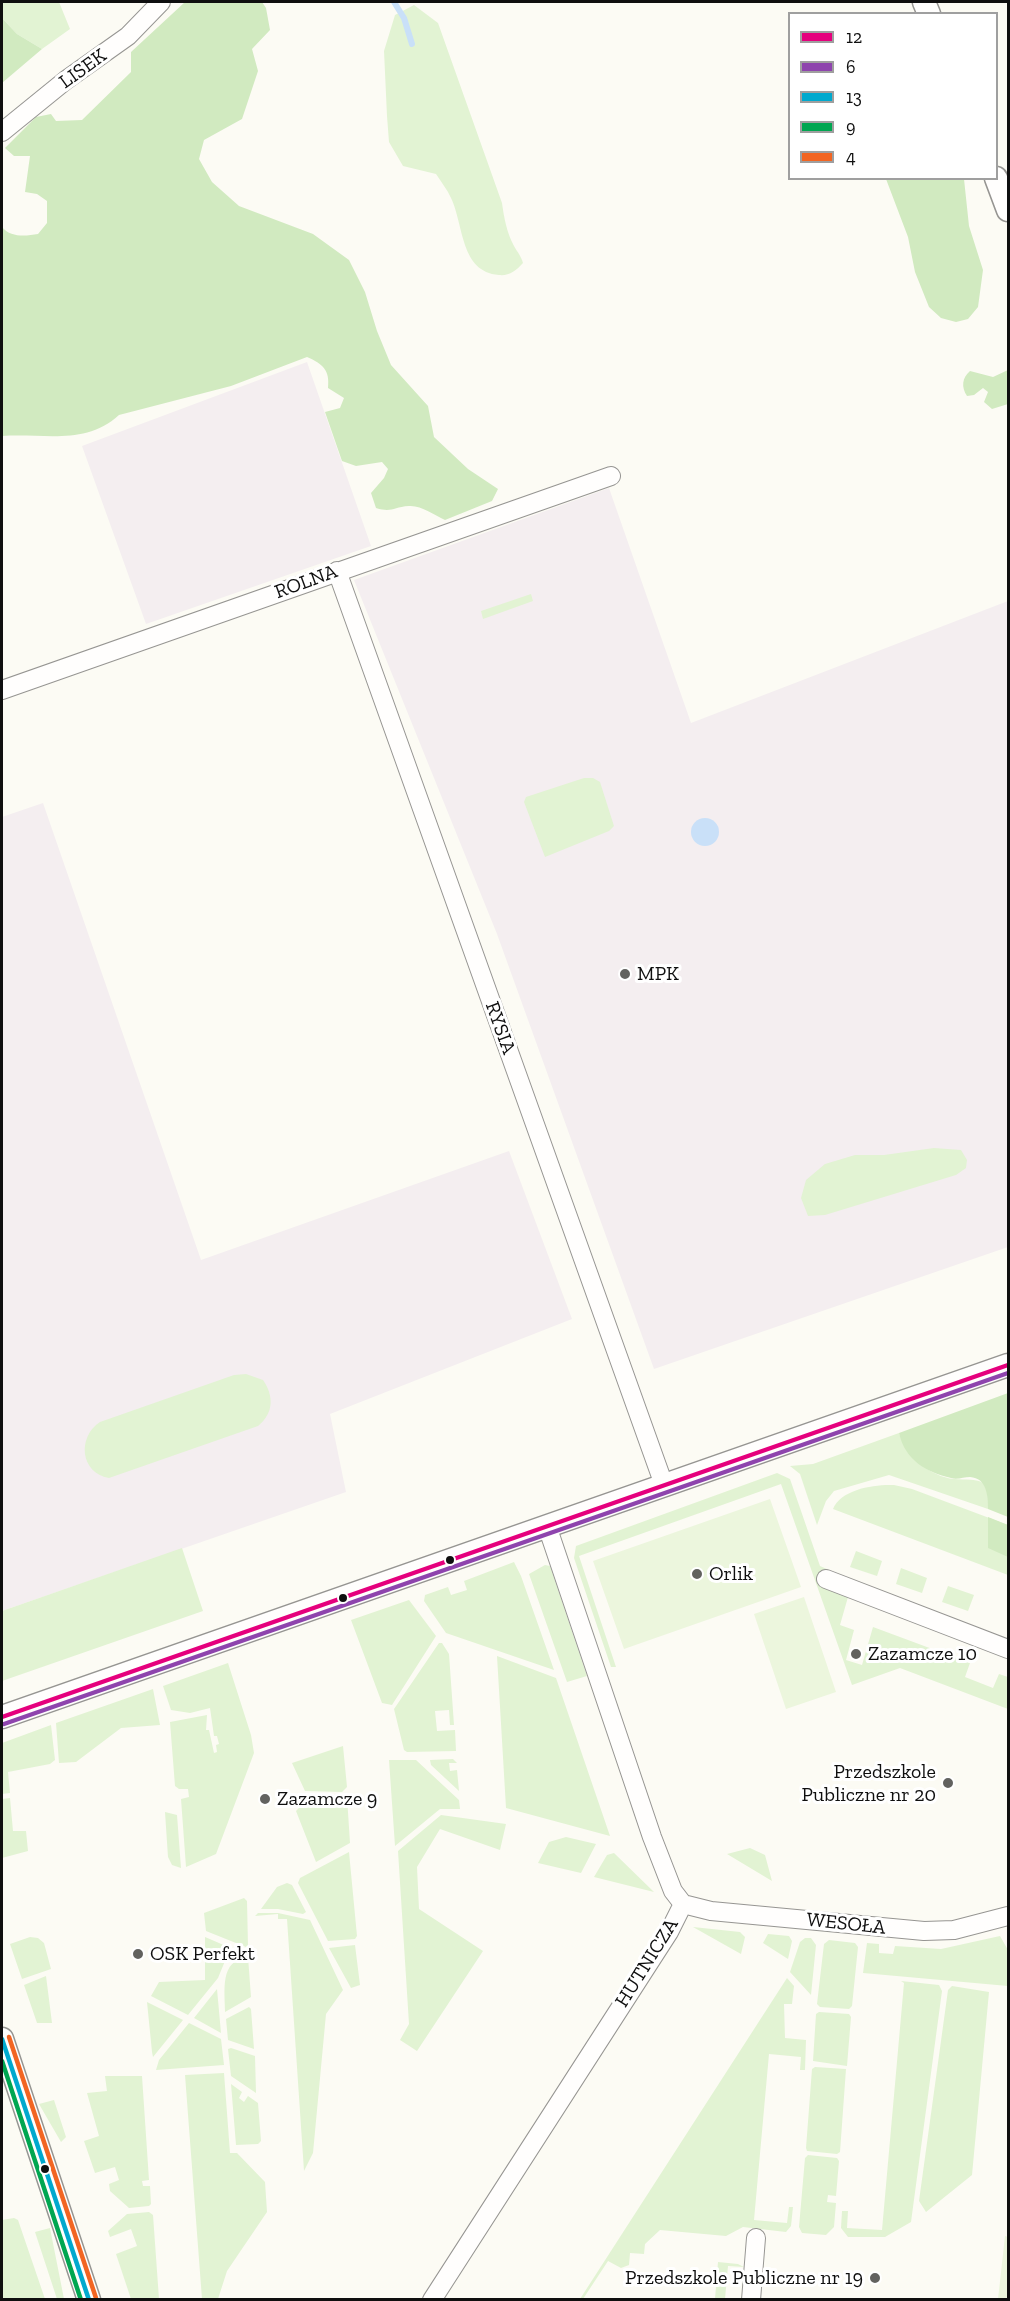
<!DOCTYPE html>
<meta charset="utf-8">
<style>
body{margin:0}
#map{position:relative;width:1010px;height:2301px;overflow:hidden;background:#fcfbf4;font-family:"Zilla Slab",serif}
canvas{display:block}
.frame{position:absolute;inset:0;border:3px solid #0f0f0f;pointer-events:none}
.legend{position:absolute;left:788px;top:12px;width:210px;height:168px;box-sizing:border-box;background:#fff;border:2px solid #9f9f9f;margin:0;padding:8px 10px;list-style:none;font-size:18px;color:#0f0f0f}
.legend li{display:flex;align-items:center;gap:12px;height:30px}
.legend b{width:30px;border:2px solid #9f9f9f}
</style>
<div id="map">
<canvas width="1010" height="2301"></canvas>
<div class="frame"></div>
<ul class="legend">
<li><b style="height:8px;background:#e5007d"></b>12</li>
<li><b style="height:8px;background:#8e44ad"></b>6</li>
<li><b style="height:8px;background:#00a9ce"></b>13</li>
<li><b style="height:8px;background:#00a651"></b>9</li>
<li><b style="height:8px;background:#f26522"></b>4</li>
</ul>
</div>
<script>
const ctx = document.querySelector('canvas').getContext('2d');
ctx.lineJoin = 'round';
function fill(path, color) {
  ctx.fillStyle = color;
  ctx.fill(path, 'evenodd');
}
function strokePath(path, color, width, dash) {
  ctx.strokeStyle = color;
  ctx.lineWidth = width;
  ctx.lineCap = dash ? 'butt' : 'round';
  ctx.setLineDash(dash || []);
  ctx.stroke(path);
}
function write(font, color, halo, rows, align = 'center') {
  ctx.font = font + ' "Zilla Slab",serif';
  ctx.lineWidth = 6;
  ctx.setLineDash([]);
  ctx.textBaseline = 'middle';
  ctx.strokeStyle = halo;
  ctx.fillStyle = color;
  for (const [text, x, y, turn = 0] of rows) {
    ctx.save();
    ctx.translate(x, y);
    ctx.rotate((+turn || 0) * Math.PI / 180);
    ctx.textAlign = isNaN(turn) ? turn : align;
    if (halo) ctx.strokeText(text, 0, 0);
    ctx.fillText(text, 0, 0);
    ctx.restore();
  }
}
const industrial = new Path2D(`
 M 307,362 L 371,546 L 146,624 L 82,446 Z
 M 609,488 L 691,723 L 1008,601 L 1008,1247 L 654,1369 L 497,934 L 354,580 Z
 M 43,803 L 201,1260 L 509,1151 L 572,1319 L 330,1414 L 346,1492 L 2,1611 L 2,817 Z`);
const green = new Path2D(`
 M 2,2 L 59,2 L 70,29 L 42,49 L 17,34 L 2,18 Z
 M 414,5 L 438,23 L 502,203 C 504,218 507,233 514,246 C 518,253 521,256 523,263 C 516,271 509,276 499,275 C 460,272 464,225 451,198 C 447,189 441,182 436,174 L 403,166 L 389,142 L 387,116 L 384,51 L 395,15 Z
 M 531,594 L 533,601 L 483,619 L 481,611 Z
 M 584,778 L 593,778 L 600,782 L 614,826 L 609,831 L 545,857 L 524,802 L 526,797 Z
 M 934,1148 L 961,1150 L 967,1160 L 966,1168 L 956,1175 L 825,1215 L 808,1216 L 801,1198 L 806,1180 L 825,1164 L 855,1155 L 884,1155 Z
 M 246,1374 L 263,1380 C 274,1396 274,1413 258,1426 L 109,1478 C 80,1473 77,1437 100,1422 L 234,1375 Z
 M 899,1433 C 905,1455 931,1477 954,1479 C 980,1481 989,1475 988,1509 L 889,1475 L 834,1491 L 826,1501 L 817,1525 L 800,1474 L 790,1466 L 813,1464 Z
 M 777,1473 L 790,1479 L 820,1566 L 829,1570 L 822,1587 L 848,1597 L 840,1625 L 854,1630 L 846,1660 L 862,1665 L 873,1627 L 970,1663 L 965,1677 L 993,1688 L 999,1674 L 1008,1677 L 1008,1709 L 900,1668 L 852,1685 L 781,1484 L 579,1556 L 616,1667 L 611,1667 L 574,1558 L 576,1546 Z
 M 894,1485 L 912,1489 L 1008,1525 L 1008,1575 L 833,1509 C 841,1489 875,1484 894,1485 Z
 M 182,1548 L 203,1611 L 2,1681 L 2,1611 Z
 M 856,1551 L 882,1561 L 877,1576 L 850,1567 Z
 M 514,1562 L 521,1576 L 554,1670 L 446,1633 L 424,1601 L 425,1595 L 448,1587 L 451,1595 L 467,1590 L 464,1581 Z
 M 545,1565 L 550,1566 L 587,1676 L 567,1682 L 529,1574 Z
 M 901,1568 L 927,1578 L 922,1593 L 896,1584 Z
 M 948,1586 L 974,1595 L 968,1611 L 942,1602 Z
 M 409,1600 L 436,1636 L 392,1705 L 382,1703 L 351,1620 Z
 M 439,1643 L 442,1643 L 449,1654 L 454,1725 L 450,1725 L 449,1710 L 435,1711 L 437,1731 L 455,1730 L 456,1751 L 407,1752 L 404,1750 L 394,1709 Z
 M 497,1656 L 556,1678 L 610,1836 L 506,1808 Z
 M 228,1663 L 251,1735 L 254,1753 L 216,1854 L 186,1867 L 181,1799 L 189,1797 L 188,1789 L 179,1789 L 175,1786 L 170,1722 L 207,1715 L 206,1730 L 209,1730 L 214,1753 L 217,1752 L 216,1745 L 219,1744 L 217,1736 L 214,1736 L 210,1708 L 190,1713 L 171,1710 L 163,1686 Z
 M 153,1689 L 160,1725 L 121,1728 L 76,1762 L 59,1763 L 56,1723 Z
 M 51,1725 L 55,1760 L 50,1764 L 8,1772 L 10,1793 L 2,1794 L 2,1743 Z
 M 343,1746 L 347,1787 L 342,1792 L 305,1791 L 292,1763 Z
 M 453,1759 L 457,1763 L 449,1763 L 450,1771 L 457,1770 L 459,1791 L 431,1765 L 430,1760 Z
 M 389,1760 L 416,1760 L 459,1800 L 460,1809 L 440,1809 L 395,1846 Z
 M 311,1795 L 347,1797 L 350,1843 L 316,1862 L 296,1811 Z
 M 10,1798 L 13,1831 L 26,1831 L 28,1851 L 2,1858 L 2,1799 Z
 M 165,1812 L 177,1815 L 181,1868 L 172,1865 L 168,1857 Z
 M 441,1815 L 506,1824 L 500,1850 L 440,1829 L 417,1867 L 419,1909 L 483,1951 L 417,2051 L 400,2040 L 409,2024 L 398,1851 Z
 M 566,1837 L 596,1844 L 581,1873 L 538,1863 L 549,1842 Z
 M 750,1848 L 765,1855 L 772,1881 L 727,1854 Z
 M 349,1852 L 357,1936 L 355,1939 L 328,1941 L 298,1883 L 300,1878 Z
 M 614,1853 L 654,1892 L 594,1877 L 607,1855 Z
 M 287,1883 L 292,1885 L 306,1912 L 303,1914 L 278,1909 L 261,1909 L 277,1887 Z
 M 244,1898 L 247,1901 L 248,1946 L 246,1947 L 206,1931 L 204,1913 Z
 M 258,1913 L 278,1913 L 310,1920 L 343,1990 L 326,2014 L 313,2153 L 304,2171 L 287,1919 L 278,1919 L 278,1914 L 255,1916 Z
 M 693,1927 L 740,1932 L 745,1937 L 741,1954 Z
 M 768,1934 L 789,1936 L 792,1941 L 788,1959 L 763,1943 Z
 M 1000,1936 L 1008,1950 L 1008,1986 L 863,1973 L 867,1943 L 879,1944 L 879,1953 L 893,1954 L 895,1946 L 941,1949 Z
 M 30,1937 L 38,1938 L 44,1943 L 51,1969 L 22,1979 L 10,1944 Z
 M 205,1937 L 240,1952 L 225,1961 L 218,1978 L 188,2015 L 151,1996 L 159,1982 L 205,1980 Z
 M 805,1938 L 811,1938 L 816,1945 L 811,1995 L 790,1972 L 800,1942 Z
 M 829,1940 L 855,1943 L 858,1947 L 852,2006 L 849,2009 L 820,2007 L 817,2004 L 824,1944 Z
 M 355,1945 L 360,1985 L 351,1988 L 329,1948 Z
 M 248,1957 L 251,1997 L 225,2012 C 225,1991 219,1960 248,1957 Z
 M 46,1976 L 52,2023 L 37,2023 L 24,1985 Z
 M 787,1978 L 794,1986 L 792,2004 L 784,2004 L 785,2038 L 806,2040 L 805,2070 L 800,2070 L 801,2057 L 769,2054 L 754,2220 L 787,2223 L 789,2207 L 793,2207 L 791,2226 L 786,2232 L 743,2227 L 726,2236 L 660,2230 L 645,2244 L 644,2254 L 630,2253 L 629,2265 L 621,2268 L 608,2261 L 583,2299 L 580,2299 Z
 M 901,1981 L 939,1985 L 942,1991 L 911,2222 L 885,2237 L 848,2237 L 841,2228 L 842,2211 L 848,2211 L 847,2228 L 882,2230 L 904,1983 Z
 M 952,1986 L 989,1992 L 972,2175 L 926,2212 L 919,2201 L 948,1990 Z
 M 217,1989 L 221,2033 L 194,2018 Z
 M 147,2002 L 183,2020 L 153,2057 L 152,2052 Z
 M 249,2007 L 251,2009 L 254,2049 L 228,2040 L 226,2019 Z
 M 819,2012 L 849,2014 L 851,2017 L 847,2066 L 813,2061 L 816,2014 Z
 M 189,2023 L 221,2039 L 224,2065 L 156,2070 L 159,2060 Z
 M 231,2048 L 255,2056 L 256,2093 L 231,2076 L 228,2049 Z
 M 815,2067 L 846,2069 L 840,2152 L 837,2154 L 807,2151 L 806,2148 L 812,2069 Z
 M 224,2073 L 230,2153 L 237,2153 L 265,2182 L 267,2212 L 227,2271 L 218,2299 L 202,2299 L 185,2075 Z
 M 105,2076 L 142,2076 L 149,2180 L 142,2181 L 143,2186 L 150,2186 L 151,2204 L 149,2206 L 129,2208 L 110,2191 L 109,2184 L 119,2180 L 115,2167 L 95,2173 L 84,2141 L 99,2136 L 87,2093 L 107,2091 Z
 M 231,2084 L 242,2092 L 239,2098 L 244,2102 L 248,2096 L 258,2103 L 261,2141 L 258,2144 L 236,2145 Z
 M 54,2100 L 66,2137 L 61,2142 L 39,2104 Z
 M 808,2155 L 837,2158 L 839,2161 L 836,2196 L 828,2195 L 827,2202 L 836,2203 L 834,2227 L 826,2235 L 802,2233 L 799,2227 L 805,2158 Z
 M 149,2212 L 153,2215 L 159,2299 L 131,2299 L 116,2254 L 137,2246 L 131,2229 L 110,2237 L 108,2231 L 127,2214 Z
 M 14,2218 L 18,2220 L 45,2299 L 2,2299 L 2,2220 Z
 M 50,2228 L 64,2299 L 57,2299 L 35,2232 Z
 M 718,2262 L 738,2264 L 744,2267 L 728,2266 L 725,2299 L 729,2299 L 715,2299 Z`);
const forest = new Path2D(`
 M 185,2 L 262,2 L 266,8 L 270,30 L 252,49 L 258,71 L 242,119 L 204,140 L 199,159 L 212,182 L 239,206 L 313,234 L 349,260 L 365,292 L 377,331 L 391,365 L 428,406 L 434,437 L 468,469 L 498,489 L 492,501 L 445,520 C 434,515 421,505 409,506 C 393,507 392,513 376,508 L 371,493 L 384,478 L 388,469 L 382,462 L 356,466 L 342,461 L 325,412 L 340,408 L 344,398 L 328,388 C 330,370 323,364 307,357 L 231,386 L 119,415 C 85,446 44,433 2,436 L 2,227 C 11,238 26,236 38,234 L 47,223 L 47,201 L 37,194 L 25,192 L 30,156 L 14,156 L 5,148 L 36,117 L 51,114 L 56,121 L 82,120 L 131,72 L 131,52 Z
 M 2,18 L 17,34 L 42,49 L 2,83 Z
 M 886,179 L 964,179 L 969,226 L 983,270 L 978,307 L 968,319 L 956,322 L 941,318 L 929,307 L 915,272 L 908,237 Z
 M 1008,370 L 1008,404 L 992,409 L 984,402 L 988,392 L 983,388 L 974,395 L 967,396 C 961,387 962,378 970,371 L 993,377 Z
 M 1008,1393 L 1008,1517 L 988,1509 C 988,1496 987,1478 970,1477 C 964,1477 957,1480 951,1478 C 926,1472 905,1460 899,1433 Z
 M 988,1517 L 1008,1525 L 1008,1557 L 988,1548 Z`);
const pitch = new Path2D(`
 M 770,1499 L 801,1587 L 624,1649 L 593,1561 Z
 M 804,1597 L 836,1692 L 786,1709 L 754,1614 Z
 M 1005,2236 L 1008,2237 L 1008,2299 L 998,2299 Z`);
const water = new Path2D(`
 M691 832a14 14 0 1 1 28 0a14 14 0 1 1-28 0Z`);
const stream = new Path2D(`
 M 394,2 L 404,18 L 412,44`);
const minor = new Path2D(`
 M 2,132 L 66,80 L 128,36 L 161,2
 M 337,571 L 664,1485
 M 2,690 L 611,476
 M 826,1579 L 1008,1649
 M 683,1904 L 711,1911 L 924,1931 L 954,1930 L 1008,1916
 M 432,2300 L 669,1932 L 683,1904 L 673,1891 L 652,1837 L 547,1526
 M 751,2300 L 756,2238`);
const tertiary = new Path2D(`
 M 924,2 L 929,14
 M 996,178 L 1008,210
 M 2,1717 L 1008,1365
 M 2,2039 L 89,2300`);
const bus1 = new Path2D(`
 M 2,1717 L 1008,1365`);
const bus2 = new Path2D(`
 M 4,1724 L 1008,1373`);
const bus3 = new Path2D(`
 M 2,2039 L 89,2300`);
const bus4 = new Path2D(`
 M 2,2061 L 81,2300`);
const bus5 = new Path2D(`
 M 9,2037 L 96,2298`);
const markers = [
 [625,974,6,"#62625f"],
 [450,1560,5,"#0f0f0f"],
 [697,1574,6,"#62625f"],
 [343,1598,5,"#0f0f0f"],
 [856,1654,6,"#62625f"],
 [948,1783,6,"#62625f"],
 [265,1799,6,"#62625f"],
 [138,1954,6,"#62625f"],
 [45,2169,5,"#0f0f0f"],
 [875,2278,6,"#62625f"]
];
const streetNames = [
 ["LISEK",83,69,-36],
 ["ROLNA",306,582,-20],
 ["RYSIA",500,1028,70],
 ["WESOŁA",846,1924,6],
 ["HUTNICZA",647,1963,-58]
];
const poiNames = [
 ["MPK",637,974],
 ["Orlik",709,1574],
 ["Zazamcze 10",868,1654],
 ["Przedszkole",936,1772,"right"],
 ["Publiczne nr 20",936,1795,"right"],
 ["Zazamcze 9",277,1799],
 ["OSK Perfekt",150,1954],
 ["Przedszkole Publiczne nr 19",863,2278,"right"]
];
fill(industrial, '#f4eef0');
fill(green, '#e2f3d3');
fill(forest, '#d1eac0');
fill(pitch, '#ecf6dd');
fill(water, '#c9e0f8');
strokePath(stream, '#c9e0f8', 6);
strokePath(minor, '#969592', 20);
strokePath(tertiary, '#969592', 25);
strokePath(minor, '#fffefd', 18);
strokePath(tertiary, '#fffefd', 22);
strokePath(bus1, '#e5007d', 4.5);
strokePath(bus2, '#8e44ad', 4.5);
strokePath(bus3, '#00a9ce', 4.5);
strokePath(bus4, '#00a651', 4.5);
strokePath(bus5, '#f26522', 4.5);
for (const [x, y, r, color] of markers) {
  const dot = new Path2D();
  dot.arc(x, y, r, 0, 2 * Math.PI);
  ctx.fillStyle = color;
  ctx.fill(dot);
  strokePath(dot, '#fff', 2);
}
write('20px', '#0f0f0f', '#fff', streetNames);
write('20px', '#0f0f0f', '#fff', poiNames, 'left');
</script>
